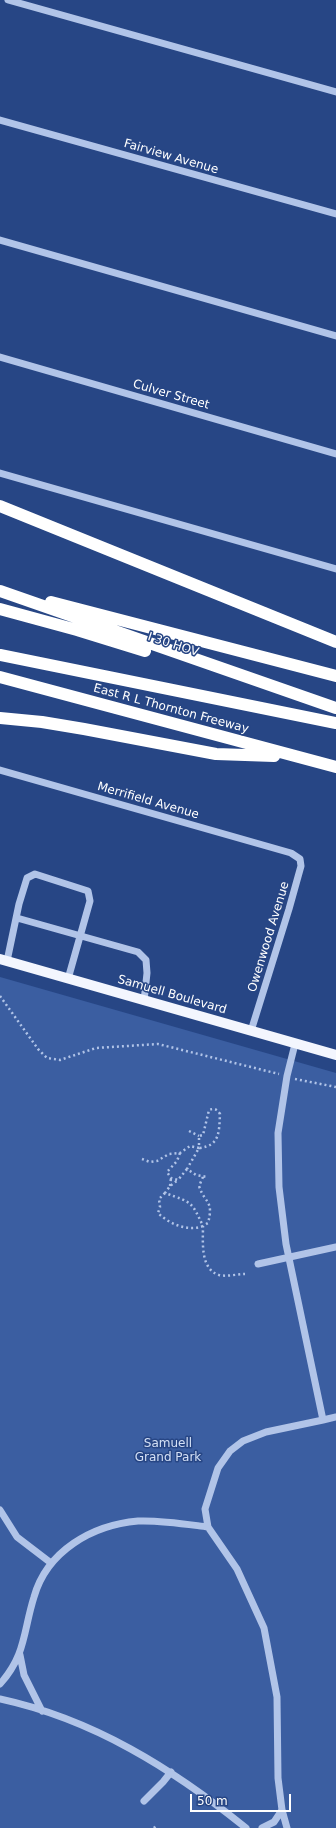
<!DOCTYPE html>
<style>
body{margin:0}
#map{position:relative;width:336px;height:1828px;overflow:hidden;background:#274685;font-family:"DejaVu Sans",sans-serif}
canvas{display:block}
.scale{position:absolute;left:190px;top:1794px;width:101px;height:18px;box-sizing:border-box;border:2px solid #fff;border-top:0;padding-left:5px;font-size:12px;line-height:14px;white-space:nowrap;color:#fff;-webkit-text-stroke:3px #274685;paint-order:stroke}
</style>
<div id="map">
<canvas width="336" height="1828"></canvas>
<div class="scale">50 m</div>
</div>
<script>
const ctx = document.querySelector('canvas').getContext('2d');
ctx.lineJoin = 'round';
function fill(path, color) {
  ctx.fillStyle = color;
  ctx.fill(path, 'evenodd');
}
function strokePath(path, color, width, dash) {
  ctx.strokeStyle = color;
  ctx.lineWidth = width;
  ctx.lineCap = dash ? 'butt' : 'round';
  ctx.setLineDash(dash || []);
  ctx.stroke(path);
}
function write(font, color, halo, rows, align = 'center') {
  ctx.font = font + ' "DejaVu Sans",sans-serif';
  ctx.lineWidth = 3;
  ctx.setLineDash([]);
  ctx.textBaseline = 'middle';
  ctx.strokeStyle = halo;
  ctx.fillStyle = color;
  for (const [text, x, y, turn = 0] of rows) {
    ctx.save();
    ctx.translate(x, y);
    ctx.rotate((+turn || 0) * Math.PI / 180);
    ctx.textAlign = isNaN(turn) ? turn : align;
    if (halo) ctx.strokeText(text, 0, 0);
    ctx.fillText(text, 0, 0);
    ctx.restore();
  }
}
const green = new Path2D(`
 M 0,977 L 336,1073 L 336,1828 L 0,1828 Z`);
const path = new Path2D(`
 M 0,996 L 38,1049 L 47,1058 L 60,1060 L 96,1048 L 158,1044 L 279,1074
 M 295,1079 L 336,1087
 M 189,1131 L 199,1136
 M 180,1153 L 177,1161 L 167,1172 L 171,1178 L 178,1180 L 187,1169
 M 142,1159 L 150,1162 L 157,1161 L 169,1154 L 180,1153 L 190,1146 L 199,1148 L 199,1136 L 203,1135 L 209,1110 C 214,1108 217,1109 220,1114 C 219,1132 220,1146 199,1148 L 187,1169 L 196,1175 L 207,1177
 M 203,1177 L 199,1186 C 205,1204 214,1200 208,1223 L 203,1226 C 203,1242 200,1269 219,1275 C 227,1277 237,1274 245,1274
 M 170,1186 L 171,1178
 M 165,1193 L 159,1199 L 160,1207 L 158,1213 C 169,1224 188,1232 203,1226 C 191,1201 193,1203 165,1193 L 170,1186 L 178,1180
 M 154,1828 L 157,1824`);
const minor = new Path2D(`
 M 8,0 L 336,92
 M 0,120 L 336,214
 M 0,240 L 336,336
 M 0,357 L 336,454
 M 0,473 L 336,569
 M 0,770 L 291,853 L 300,859 L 301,866 L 289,909 L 251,1031
 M 17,918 L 138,952 L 146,960 L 147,973 L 144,1001
 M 7,961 L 19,904 L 27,878 L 35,874 L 88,891 L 90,901 L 68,979
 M 258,1264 L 336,1247
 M 323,1420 L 336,1417
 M 0,1510 L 17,1537 L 51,1563
 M 20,1655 L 24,1675 L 42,1711
 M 0,1684 C 26,1655 23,1632 34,1597 C 47,1551 92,1525 138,1521 C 161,1520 185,1524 208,1527
 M 0,1699 C 93,1719 173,1769 246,1828
 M 144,1801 L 163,1782 L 171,1772
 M 262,1828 L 274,1822 L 282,1810
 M 287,1828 L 282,1810 L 278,1778 L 277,1697 L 264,1628 L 237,1569 L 208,1527 L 205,1509 L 218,1468 L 230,1451 L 243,1441 L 266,1432 L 323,1420 L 286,1244 L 279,1187 L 278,1133 L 287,1076 L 295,1044`);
const major = new Path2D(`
 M 0,959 L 336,1055`);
const highway = new Path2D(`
 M 0,506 L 336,642
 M 0,591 L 336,708
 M 51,602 L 336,676
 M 0,609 L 77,630 L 145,651
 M 0,655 L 336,723
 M 0,677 L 336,767
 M 0,718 L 42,722 L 84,729 L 216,754 L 274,756`);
const streetNames = [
 ["Fairview Avenue",171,157,16],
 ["Culver Street",171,395,16],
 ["I 30 HOV",173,645,18],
 ["East R L Thornton Freeway",171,709,15],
 ["Merrifield Avenue",148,801,16],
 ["Owenwood Avenue",269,937,-73],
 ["Samuell Boulevard",172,995,16]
];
const parkNames = [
 ["Samuell",168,1444],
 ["Grand Park",168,1458]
];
fill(green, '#3b5ea1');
strokePath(path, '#b1c4e8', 2.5, [2, 3]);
strokePath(minor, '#b1c4e8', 7);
strokePath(major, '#f3f6fe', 10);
strokePath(highway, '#fff', 12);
write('12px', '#fff', '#274685', streetNames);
write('12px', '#d4e0f6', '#274685', parkNames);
</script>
